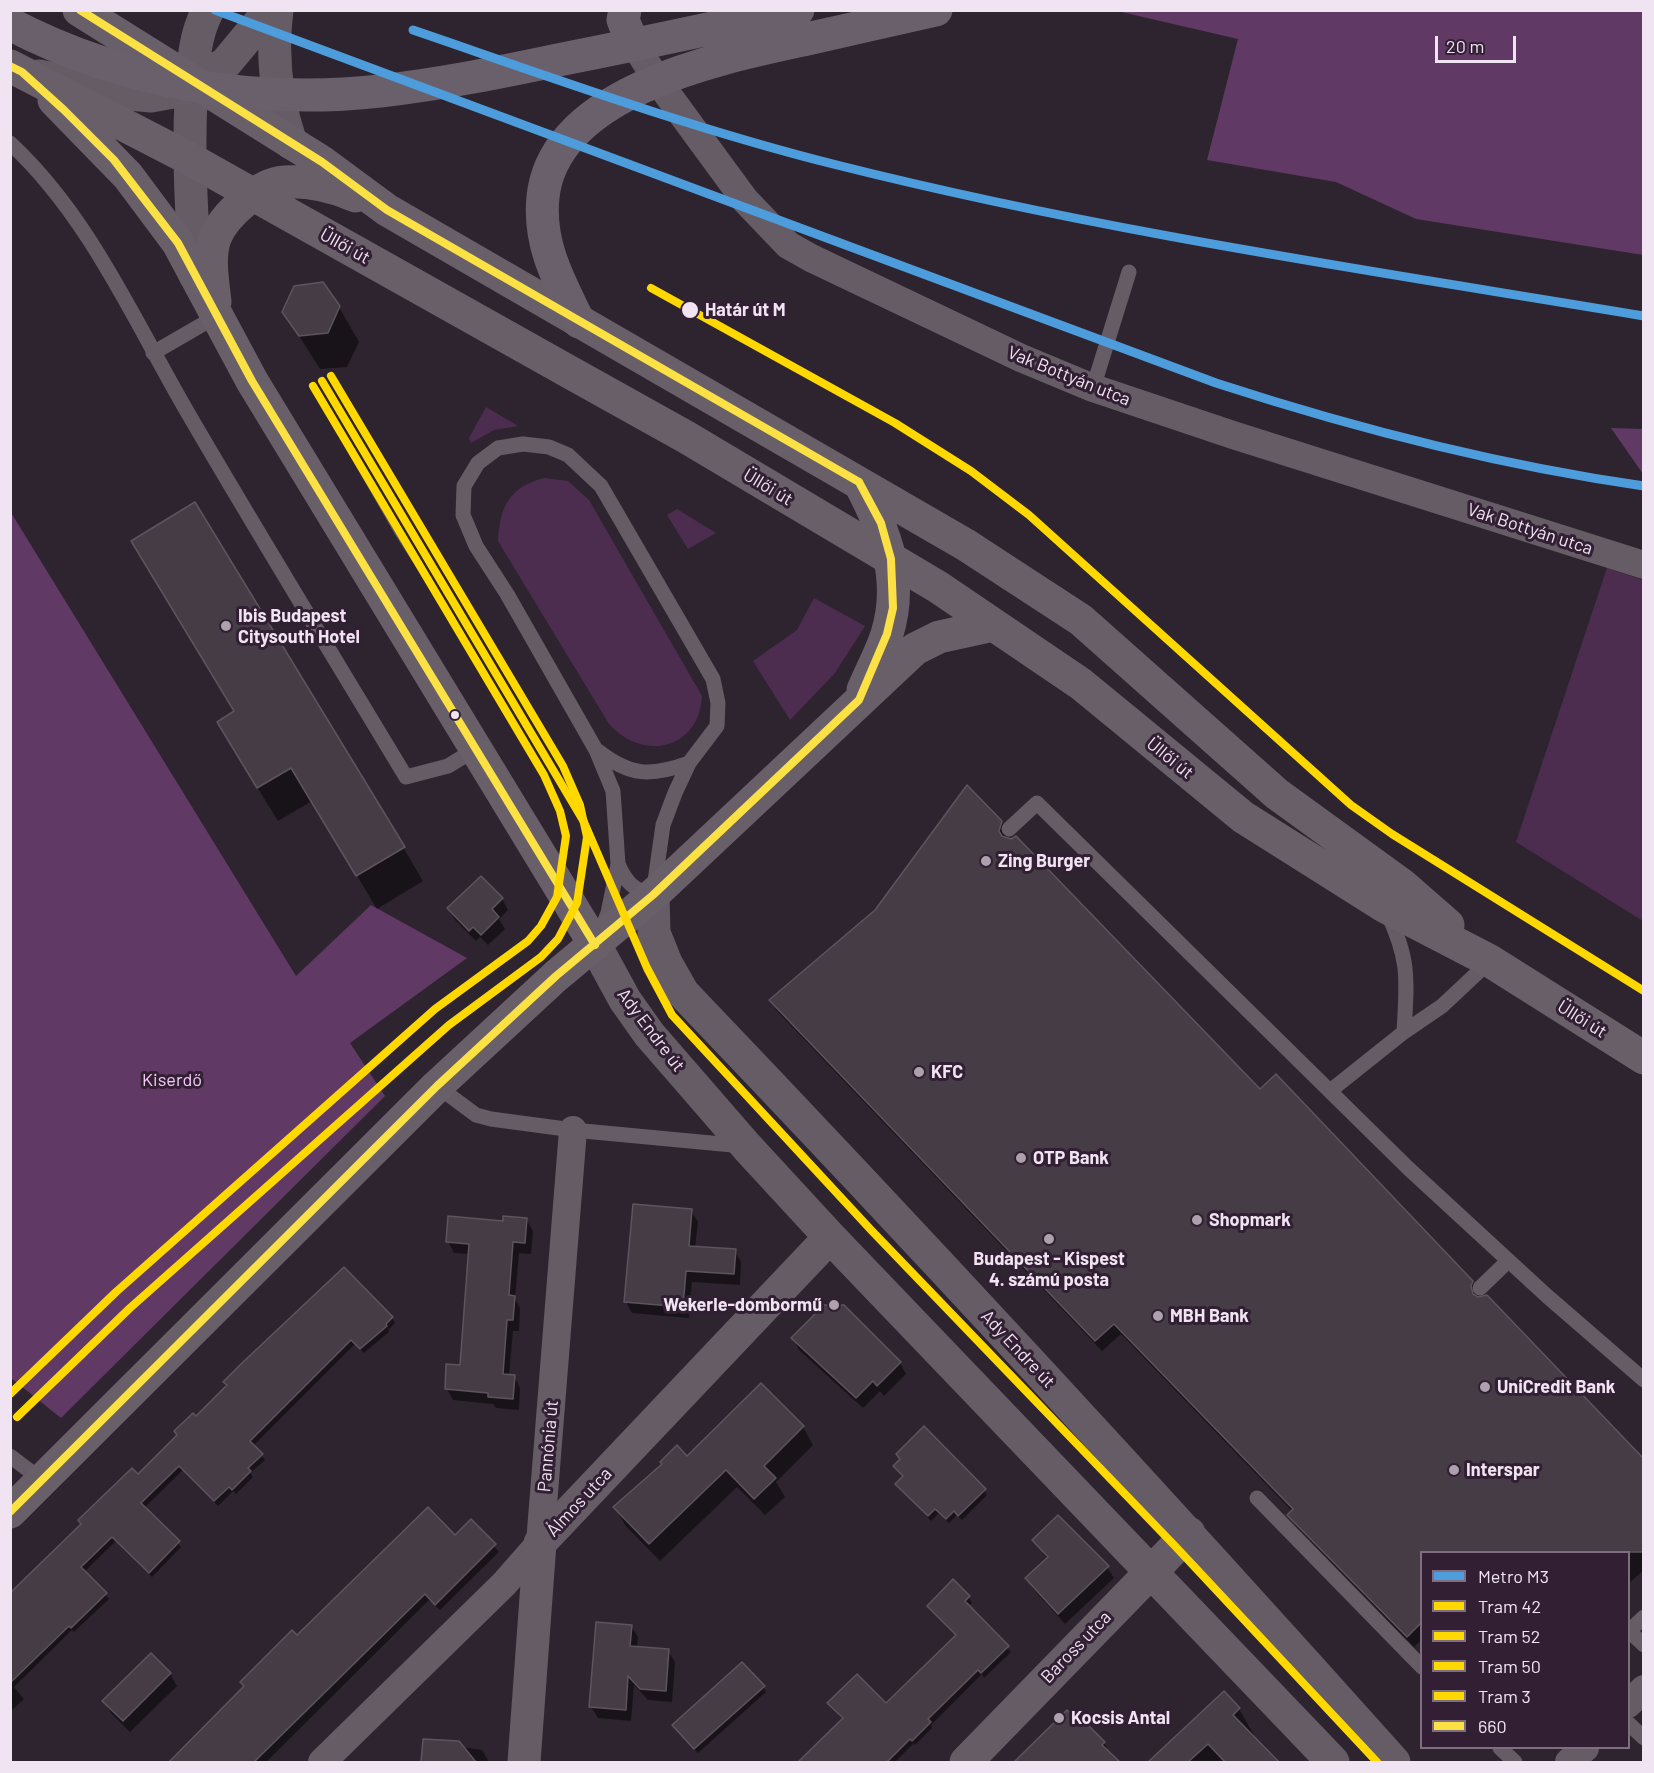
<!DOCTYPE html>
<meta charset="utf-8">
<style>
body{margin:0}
#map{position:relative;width:1654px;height:1773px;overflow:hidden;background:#2e242f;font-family:Barlow,sans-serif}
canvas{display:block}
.frame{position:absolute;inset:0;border:12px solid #f1e4f2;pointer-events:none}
.legend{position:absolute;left:1420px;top:1551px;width:210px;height:198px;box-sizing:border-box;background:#321f34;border:2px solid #7e6e80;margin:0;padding:8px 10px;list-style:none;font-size:18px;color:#f1e4f2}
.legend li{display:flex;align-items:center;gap:12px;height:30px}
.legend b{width:30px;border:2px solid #7e6e80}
.scale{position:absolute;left:1435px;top:36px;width:81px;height:27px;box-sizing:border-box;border:3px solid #f1e4f2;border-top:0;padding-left:8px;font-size:18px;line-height:21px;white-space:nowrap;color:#f1e4f2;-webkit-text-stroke:4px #321f34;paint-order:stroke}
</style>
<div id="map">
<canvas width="1654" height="1773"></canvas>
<div class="frame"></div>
<ul class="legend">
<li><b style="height:8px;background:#4d9cdb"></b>Metro M3</li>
<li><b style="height:8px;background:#ffd800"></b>Tram 42</li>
<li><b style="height:8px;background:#ffd800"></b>Tram 52</li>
<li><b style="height:8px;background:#ffd800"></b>Tram 50</li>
<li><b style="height:8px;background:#ffd800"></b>Tram 3</li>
<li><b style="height:8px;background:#fbe143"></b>660</li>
</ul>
<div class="scale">20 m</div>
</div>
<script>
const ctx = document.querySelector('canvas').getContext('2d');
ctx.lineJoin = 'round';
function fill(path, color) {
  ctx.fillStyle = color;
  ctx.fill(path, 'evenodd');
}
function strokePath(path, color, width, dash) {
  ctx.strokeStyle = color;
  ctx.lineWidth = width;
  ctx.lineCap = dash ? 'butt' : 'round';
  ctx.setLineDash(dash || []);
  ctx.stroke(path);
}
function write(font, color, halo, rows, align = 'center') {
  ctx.font = font + ' Barlow,sans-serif';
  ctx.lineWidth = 6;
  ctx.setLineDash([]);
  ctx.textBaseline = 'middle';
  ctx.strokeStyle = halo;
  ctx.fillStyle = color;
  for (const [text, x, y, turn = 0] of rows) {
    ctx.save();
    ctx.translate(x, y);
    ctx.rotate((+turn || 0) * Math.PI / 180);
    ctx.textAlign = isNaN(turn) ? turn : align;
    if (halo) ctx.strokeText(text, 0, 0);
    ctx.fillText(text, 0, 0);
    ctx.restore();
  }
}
const green = new Path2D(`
 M 486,407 L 518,426 L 494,430 L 471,443 L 469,438 Z
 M 544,478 L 568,481 L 589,500 L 702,696 C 699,750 643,762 609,724 L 498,541 C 500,507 509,487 544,478 Z
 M 677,509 L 716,533 L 688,549 L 667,515 Z
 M 1607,568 L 1643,580 L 1643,921 L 1516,842 Z
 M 814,598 L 865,626 L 835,673 L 790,720 L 753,661 L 797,630 Z`);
const forest = new Path2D(`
 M 1117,11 L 1643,11 L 1643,255 L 1416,219 L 1336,182 L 1207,160 L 1238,39 Z
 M 1611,428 L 1643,429 L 1643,474 Z
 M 10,511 L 296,976 L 371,905 L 467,958 L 350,1043 L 385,1096 L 61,1418 L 11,1378 Z`);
const shadow = new Path2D(`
 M 339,307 L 359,342 L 347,367 L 320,369 L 284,312 Z
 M 236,712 L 403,847 L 423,881 L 377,909 L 312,801 L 278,821 L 238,756 Z
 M 1001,822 L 1007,833 L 1006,839 L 1260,1092 L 1472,1282 L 1479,1293 L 1475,1300 L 1644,1462 L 1644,1570 L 1628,1584 L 1628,1552 L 1422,1552 L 1422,1644 L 1419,1642 L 1414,1647 L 1296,1526 L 1289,1515 L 1293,1512 L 1121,1334 L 1102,1351 L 777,1011 L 770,1000 Z
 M 502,899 L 508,910 L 499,919 L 505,929 L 488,945 L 480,937 L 476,941 L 455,920 L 449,909 Z
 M 691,1211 L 698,1222 L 695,1248 L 735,1251 L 741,1262 L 740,1285 L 692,1282 L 689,1318 L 632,1313 L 626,1302 Z
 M 526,1219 L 533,1231 L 531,1254 L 519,1253 L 515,1299 L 520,1308 L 519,1331 L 513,1331 L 509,1376 L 514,1376 L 520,1388 L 519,1410 L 496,1408 L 493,1404 L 453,1400 L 447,1389 L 461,1366 L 470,1254 L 454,1253 L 448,1241 L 505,1223 Z
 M 392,1318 L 395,1323 L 388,1330 L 389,1332 L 364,1353 L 355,1344 L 253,1446 L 265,1460 L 250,1473 L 253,1477 L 236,1494 L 233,1491 L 218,1506 L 183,1470 L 144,1508 L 181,1547 L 152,1577 L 116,1541 L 84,1572 L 109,1599 L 74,1632 L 72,1630 L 14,1687 L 24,1699 L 10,1712 L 10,1618 L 138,1476 L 228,1387 L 225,1382 Z
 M 793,1338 L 900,1363 L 906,1374 L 884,1396 L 880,1391 L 863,1408 L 799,1350 Z
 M 803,1427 L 813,1445 L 776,1482 L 785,1497 L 765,1515 L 737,1487 L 660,1561 L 625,1525 L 615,1507 L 663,1465 Z
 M 897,1455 L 984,1490 L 987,1495 L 962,1520 L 957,1515 L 949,1523 L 939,1513 L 931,1521 L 897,1484 L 904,1478 L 895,1466 L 901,1460 Z
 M 471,1521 L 499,1552 L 440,1610 L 429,1600 L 266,1762 L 171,1762 L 297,1637 L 455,1537 Z
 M 1033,1540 L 1107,1567 L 1114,1578 L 1065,1624 L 1034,1590 L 1027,1579 L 1048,1560 Z
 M 953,1581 L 969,1597 L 972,1603 L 968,1606 L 1011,1652 L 984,1678 L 982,1674 L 931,1725 L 932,1728 L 915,1745 L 914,1743 L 895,1762 L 800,1762 L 843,1720 L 829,1704 L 886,1705 L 956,1636 L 928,1606 Z
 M 631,1626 L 638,1637 L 637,1648 L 668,1651 L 675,1662 L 672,1702 L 648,1700 L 634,1685 L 631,1721 L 598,1718 L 591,1707 Z
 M 151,1655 L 170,1674 L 177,1686 L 130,1732 L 111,1713 L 104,1701 Z
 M 763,1687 L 766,1692 L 698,1753 L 677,1730 Z
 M 1224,1693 L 1239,1709 L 1254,1735 L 1252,1737 L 1277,1762 L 1150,1762 Z
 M 1067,1712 L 1082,1727 L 1085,1724 L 1104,1743 L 1107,1748 L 1105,1750 L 1117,1762 L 1016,1762 Z
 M 424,1741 L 482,1750 L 489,1762 L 423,1762 Z`);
const building = new Path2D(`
 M 323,282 L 340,306 L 328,333 L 299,336 L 282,312 L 294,286 Z
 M 195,502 L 405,847 L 356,876 L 291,768 L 257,788 L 217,722 L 234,711 L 131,541 Z
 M 967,785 L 1002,821 L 999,831 L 1002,836 L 1011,839 L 1016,836 L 1260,1089 L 1276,1074 L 1473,1281 L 1471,1286 L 1473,1294 L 1478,1297 L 1487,1295 L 1644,1459 L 1644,1552 L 1422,1552 L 1422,1622 L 1407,1637 L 1287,1515 L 1293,1509 L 1114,1324 L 1095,1341 L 769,1000 L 875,910 Z
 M 481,876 L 503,898 L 492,909 L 499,917 L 481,935 L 473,927 L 469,931 L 447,908 Z
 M 633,1204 L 692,1209 L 689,1246 L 736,1249 L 734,1274 L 686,1271 L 683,1307 L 624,1302 Z
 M 448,1216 L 503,1221 L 503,1216 L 527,1218 L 525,1243 L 513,1242 L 509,1295 L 515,1296 L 513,1320 L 507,1320 L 503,1374 L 515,1375 L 513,1399 L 488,1397 L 488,1393 L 445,1389 L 446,1364 L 460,1365 L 469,1244 L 446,1242 Z
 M 344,1267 L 393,1317 L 386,1324 L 387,1326 L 360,1349 L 351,1340 L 250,1441 L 263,1454 L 248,1468 L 251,1471 L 232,1490 L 229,1487 L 214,1501 L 179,1466 L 141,1503 L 180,1541 L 149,1573 L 112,1537 L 81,1567 L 107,1593 L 71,1628 L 69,1626 L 10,1683 L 10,1593 L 81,1524 L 78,1520 L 132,1468 L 138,1474 L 177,1435 L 174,1431 L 193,1413 L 196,1416 L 227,1385 L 223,1382 L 242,1363 Z
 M 824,1305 L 844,1305 L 901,1362 L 877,1386 L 873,1381 L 856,1398 L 791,1338 Z
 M 761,1383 L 804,1426 L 764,1466 L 776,1478 L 754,1499 L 726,1470 L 649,1544 L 613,1507 L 662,1464 L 660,1462 L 677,1445 L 687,1456 Z
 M 924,1426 L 986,1489 L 958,1516 L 954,1511 L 946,1519 L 935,1509 L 928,1516 L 895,1484 L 903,1476 L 893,1466 L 900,1459 L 896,1454 Z
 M 428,1507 L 455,1535 L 471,1519 L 496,1544 L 435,1605 L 425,1594 L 254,1762 L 169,1762 L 244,1686 L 240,1682 L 292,1630 L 297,1635 Z
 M 1058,1515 L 1109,1566 L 1058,1614 L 1025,1578 L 1048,1557 L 1032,1540 Z
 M 953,1579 L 970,1596 L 965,1601 L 1009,1646 L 981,1673 L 978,1670 L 928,1719 L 931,1722 L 912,1741 L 910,1739 L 887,1762 L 798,1762 L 843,1718 L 827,1703 L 857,1674 L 886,1703 L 956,1635 L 927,1606 Z
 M 596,1622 L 632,1625 L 630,1646 L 669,1649 L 666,1691 L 640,1689 L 628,1676 L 626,1710 L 589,1707 Z
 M 151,1653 L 171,1673 L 123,1721 L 102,1701 Z
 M 742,1662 L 765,1686 L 694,1749 L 672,1725 Z
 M 1224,1691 L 1240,1708 L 1233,1715 L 1279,1762 L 1225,1762 L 1208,1744 L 1188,1762 L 1148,1762 Z
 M 1067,1710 L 1082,1725 L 1085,1722 L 1105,1742 L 1102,1745 L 1120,1762 L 1014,1762 Z
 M 423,1739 L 459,1741 L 476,1762 L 421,1762 Z`);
const service = new Path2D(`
 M 10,143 C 88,215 133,318 185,408 C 257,532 332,654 406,777 L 448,766 L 476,749
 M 153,353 L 217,316
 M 1093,388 L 1129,272
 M 598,751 C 630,776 650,777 689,763
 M 1009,829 L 1037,803 L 1408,1168 L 1547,1296 L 1644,1380
 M 1387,912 C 1410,961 1407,979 1404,1032
 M 602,928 L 608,913 L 618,864 L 613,791 L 596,750 L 507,594 L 476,546 L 463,515 L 464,486 L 478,463 L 498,448 L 523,444 L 549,447 L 568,455 L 601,486 L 713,679 L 718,703 L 717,726 L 689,763 L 675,793 L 663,825 L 653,895 C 634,890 626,883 618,864
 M 437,1086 L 476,1115 L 491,1119 L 573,1130 L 743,1146
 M 1330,1091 L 1404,1032 L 1442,1006 L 1490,961
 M 1480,1288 L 1508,1261
 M 10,1456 L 43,1481
 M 1257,1498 L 1422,1667
 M 1629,1631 L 1644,1645
 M 1628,1632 L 1644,1617
 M 1628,1723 L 1644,1738
 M 1500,1748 L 1515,1762`);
const minor = new Path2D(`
 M 623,26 L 657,80 L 745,200 L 788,245 L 811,258 L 1021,358 L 1093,388 L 1233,435 L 1644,565
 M 1628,1704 L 1644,1689
 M 322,1762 L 504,1584 L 540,1543 L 573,1130
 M 1569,1762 L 1585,1748`);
const tertiary = new Path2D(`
 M 277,10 C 271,57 276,99 291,143
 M 39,76 L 130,94 L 151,96 L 173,92 L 225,64 L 270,10
 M 195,275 C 192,216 188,159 191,100 C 193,69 193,38 208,10
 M 653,895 L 654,933 L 666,963 L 683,993 C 924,1245 1161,1502 1394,1762
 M 595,945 L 625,1000 L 649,1034 L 747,1147 L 830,1237 L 1333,1762
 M 524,1762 L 540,1543 L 830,1237
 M 966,1762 L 1189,1533`);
const secondary = new Path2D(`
 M 79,10 L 322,162 L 387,210 L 966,545 L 1081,620 L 1277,794 L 1401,884 L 1448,925
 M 10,66 L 188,158 L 573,374 L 686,437 L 938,587 L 1081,684 L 1243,817 L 1384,906 L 1490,961 L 1644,1058
 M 54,100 L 128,176 L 178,243 L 252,381 L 595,945
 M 215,302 C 213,282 208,258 215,238 C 224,215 259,184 284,182 C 308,181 333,186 356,196
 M 860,484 C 885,531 904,579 887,634 C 881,653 871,671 863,690
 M 10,1512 L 437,1086 L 556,976 L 653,895 L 915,649 L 939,637 L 994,625`);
const primary = new Path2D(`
 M 625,10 L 623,20 L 628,32
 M 10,24 C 123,83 254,105 380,91 C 443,84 506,71 568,58 C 645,43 721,26 798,10
 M 579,322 C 559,281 538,244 543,197 C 554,90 724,57 807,39 C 850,29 893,20 936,10`);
const tram = new Path2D(`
 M 317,397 L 395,533 L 437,598`);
const bus1 = new Path2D(`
 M 80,10 L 322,162 L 387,210 L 859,482
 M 10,66 L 22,72 L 64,110 L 114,160 L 178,243 L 252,381 L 595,945
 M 10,1512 L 437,1086 L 556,976 L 653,895 L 859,700 L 887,634 L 893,608 L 891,559 L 881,523 L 859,482`);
const tram1 = new Path2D(`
 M 322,381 L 584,822 L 647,968 L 672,1015 L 872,1231 L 1175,1546 L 1377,1762`);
const tram2 = new Path2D(`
 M 17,1417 L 130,1308 L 449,1025 L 541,957 L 558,939 L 577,903 L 587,837 L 580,805 L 563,766 L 331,376`);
const tram3 = new Path2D(`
 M 651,288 L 895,423 L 971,471 L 1029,515 L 1351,805 L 1392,834 L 1644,991`);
const tram4 = new Path2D(`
 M 10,1394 L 116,1292 L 435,1009 L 528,941 L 541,926 L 557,897 L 566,836 L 560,811 L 544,775 L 313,386`);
const metro1 = new Path2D(`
 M 215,10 L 1216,383 C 1357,429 1497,465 1644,486
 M 413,30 C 553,78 693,129 837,165 C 1103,232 1374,271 1644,316`);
const markers = [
 [690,310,9,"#f1e4f2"],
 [226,626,6,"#ada1ae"],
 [455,715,5,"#f1e4f2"],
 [986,861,6,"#ada1ae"],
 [919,1072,6,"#ada1ae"],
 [1021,1158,6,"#ada1ae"],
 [1197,1220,6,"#ada1ae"],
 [1049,1239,6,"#ada1ae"],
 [834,1305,6,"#ada1ae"],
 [1158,1316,6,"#ada1ae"],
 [1485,1387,6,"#ada1ae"],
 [1454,1470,6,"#ada1ae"],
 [1059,1718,6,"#ada1ae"]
];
const streetNames = [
 ["Üllői út",345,246,29],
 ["Vak Bottyán utca",1069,376,22],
 ["Üllői út",768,487,31],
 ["Vak Bottyán utca",1530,529,18],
 ["Üllői út",1170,758,39],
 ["Üllői út",1582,1019,32],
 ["Ady Endre út",651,1030,53],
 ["Ady Endre út",1018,1349,47],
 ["Pannónia út",548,1446,-85],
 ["Álmos utca",579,1502,-47],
 ["Baross utca",1076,1647,-46]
];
const stopNames = [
 ["Határ út M",705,310]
];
const poiNames = [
 ["Ibis Budapest",238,616],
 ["Citysouth Hotel",238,637],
 ["Zing Burger",998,861],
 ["KFC",931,1072],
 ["OTP Bank",1033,1158],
 ["Shopmark",1209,1220],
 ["Budapest - Kispest",1049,1259,"center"],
 ["4. számú posta",1049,1280,"center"],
 ["Wekerle-dombormű",822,1305,"right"],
 ["MBH Bank",1170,1316],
 ["UniCredit Bank",1497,1387],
 ["Interspar",1466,1470],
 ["Kocsis Antal",1071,1718]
];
const parkNames = [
 ["Kiserdő",172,1080]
];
fill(green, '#4c2d4f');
fill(forest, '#603964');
fill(shadow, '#0007');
fill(building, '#453c46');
strokePath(building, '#5d545e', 1.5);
strokePath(service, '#655c66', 15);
strokePath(minor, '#655c66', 28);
strokePath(tertiary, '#655c66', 33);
strokePath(secondary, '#685f69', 33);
strokePath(primary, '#6a606b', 33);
strokePath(tram, '#635b64', 1.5);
strokePath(bus1, '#fbe143', 8);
strokePath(tram1, '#ffd800', 8);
strokePath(tram2, '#ffd800', 8);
strokePath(tram3, '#ffd800', 8);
strokePath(tram4, '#ffd800', 8);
strokePath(metro1, '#4d9cdb', 9);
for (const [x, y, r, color] of markers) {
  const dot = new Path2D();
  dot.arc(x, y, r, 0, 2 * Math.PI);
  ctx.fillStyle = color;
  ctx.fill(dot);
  strokePath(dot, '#321f34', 2);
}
write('18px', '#f1e4f2', '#321f34', streetNames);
write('bold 18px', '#f1e4f2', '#321f34', stopNames, 'left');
write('bold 18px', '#f1e4f2', '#321f34', poiNames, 'left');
write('18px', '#f5ccf8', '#321f34', parkNames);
</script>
